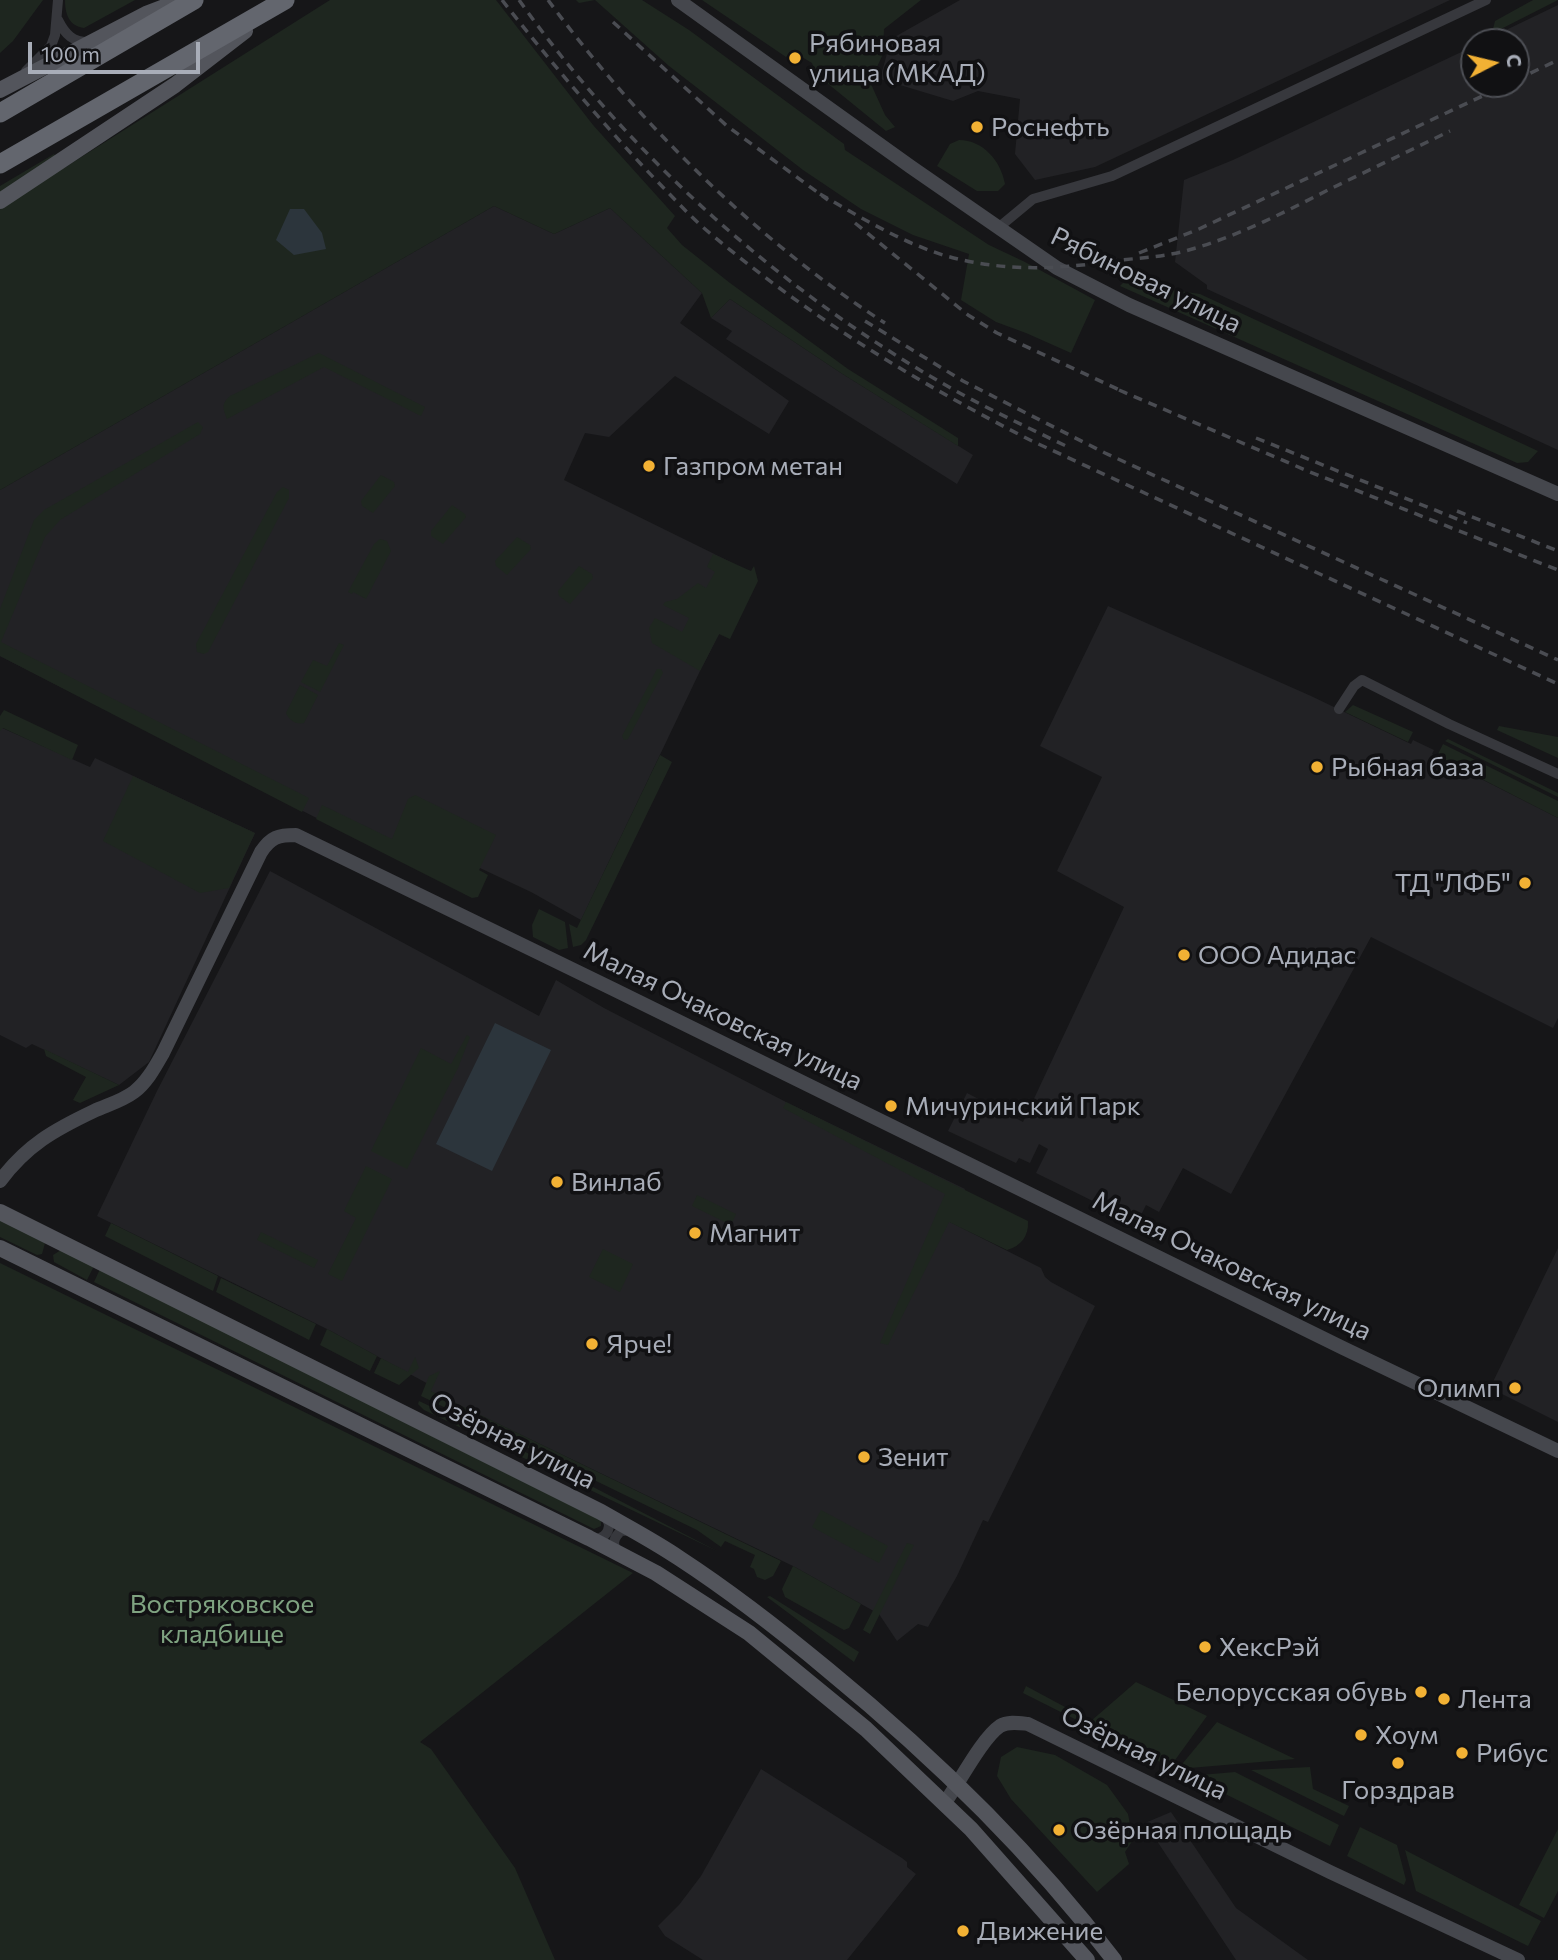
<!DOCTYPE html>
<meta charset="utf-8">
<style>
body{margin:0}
#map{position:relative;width:1558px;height:1960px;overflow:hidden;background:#161618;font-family:Commissioner,sans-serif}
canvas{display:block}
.north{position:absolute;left:1460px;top:28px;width:70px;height:70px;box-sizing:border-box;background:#111113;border:2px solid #4d4f55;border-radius:50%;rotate:83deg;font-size:19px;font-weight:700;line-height:28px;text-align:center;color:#a8adb8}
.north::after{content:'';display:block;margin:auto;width:24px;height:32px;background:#f2b134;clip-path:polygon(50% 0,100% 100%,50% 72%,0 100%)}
.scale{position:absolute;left:28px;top:42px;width:172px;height:32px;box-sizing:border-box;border:4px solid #a8adb8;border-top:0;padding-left:9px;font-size:21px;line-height:24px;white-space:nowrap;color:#a8adb8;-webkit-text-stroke:5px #111113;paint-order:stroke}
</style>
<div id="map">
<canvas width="1558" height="1960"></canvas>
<div class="north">С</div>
<div class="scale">100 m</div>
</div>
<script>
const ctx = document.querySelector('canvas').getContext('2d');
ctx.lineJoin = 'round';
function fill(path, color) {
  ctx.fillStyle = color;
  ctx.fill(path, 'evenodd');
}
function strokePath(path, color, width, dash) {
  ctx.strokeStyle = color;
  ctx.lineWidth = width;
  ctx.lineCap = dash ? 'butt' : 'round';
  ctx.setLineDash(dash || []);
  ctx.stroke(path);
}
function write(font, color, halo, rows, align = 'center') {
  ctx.font = font + ' Commissioner,sans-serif';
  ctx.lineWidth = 7;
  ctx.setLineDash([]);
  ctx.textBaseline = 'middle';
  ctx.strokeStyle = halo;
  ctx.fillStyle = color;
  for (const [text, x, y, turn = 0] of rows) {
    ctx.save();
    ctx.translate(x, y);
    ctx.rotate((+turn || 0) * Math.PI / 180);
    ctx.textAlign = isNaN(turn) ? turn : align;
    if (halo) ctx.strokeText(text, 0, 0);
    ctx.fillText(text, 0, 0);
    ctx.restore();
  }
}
const built = new Path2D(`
 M 960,0 L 1450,0 L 1095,167 L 1035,180 L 1015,154 L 1020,99 L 978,91 L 953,101 L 880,79 L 891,39 Z
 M 1558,5 L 1558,450 L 1207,289 L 1207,285 L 1175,262 L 1184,180 L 1233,160 L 1474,46 L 1474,84 L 1516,84 L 1516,42 L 1481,42 Z
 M 494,206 L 554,234 L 610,208 L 702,293 L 680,323 L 789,401 L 769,434 L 675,376 L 609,437 L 585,433 L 564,480 L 751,572 L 700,671 L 581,920 L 531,892 L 480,868 L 467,895 L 0,656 L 0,490 Z
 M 730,299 L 841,373 L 973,455 L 957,484 L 726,339 L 732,331 L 711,318 Z
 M 1108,606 L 1311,696 L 1411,744 L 1413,740 L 1434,750 L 1432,754 L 1558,818 L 1558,1018 L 1553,1028 L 1371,937 L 1231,1194 L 1183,1168 L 1159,1212 L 1146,1205 L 1139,1219 L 1108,1203 L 1105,1207 L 1036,1173 L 1048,1149 L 1039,1144 L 1030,1163 L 1019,1158 L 1016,1163 L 948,1131 L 967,1093 L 1023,1122 L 1124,907 L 1057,871 L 1102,777 L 1040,746 Z
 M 0,727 L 90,767 L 95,758 L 255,833 L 149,1062 L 119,1085 L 32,1044 L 26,1048 L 0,1035 Z
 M 270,871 L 539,1016 L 556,980 L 604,1008 L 786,1102 L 965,1189 L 950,1222 L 1041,1268 L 1045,1277 L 1051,1282 L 1095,1306 L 988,1522 L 983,1520 L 957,1576 L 928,1627 L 918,1624 L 897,1641 L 879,1614 L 793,1566 L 430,1391 L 432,1386 L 327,1329 L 97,1216 L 157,1091 Z
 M 1558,1248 L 1558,1422 L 1490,1388 Z
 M 761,1769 L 902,1858 L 907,1862 L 907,1867 L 916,1874 L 847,1960 L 703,1960 L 665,1936 L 658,1926 L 679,1905 L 701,1876 Z
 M 1171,1812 L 1236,1908 L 1308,1960 L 1236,1960 L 1145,1823 Z`);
const green = new Path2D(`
 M 0,0 L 43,0 L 13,41 L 0,53 Z
 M 65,0 L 135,0 L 84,28 C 69,26 65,14 65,0 Z
 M 330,0 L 496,0 L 593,125 L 675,216 L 667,228 L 682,245 L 730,283 L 848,369 L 958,438 L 958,446 L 841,373 L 730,299 L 711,318 L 702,293 L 610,208 L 554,234 L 494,206 L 0,490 L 0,186 L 54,154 L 64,168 Z
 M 576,0 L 642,0 L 689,30 L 844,144 L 845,150 L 989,245 L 1025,262 L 1095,300 L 1071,353 L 1026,333 L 996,322 L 961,300 L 969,254 L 913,235 L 861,209 L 803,170 L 669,66 L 595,0 L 579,3 Z
 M 702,0 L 921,0 L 884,29 L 883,54 L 870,82 L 885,115 L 895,127 L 886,131 L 816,74 L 812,63 L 792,51 L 786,57 Z
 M 1533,0 L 1558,0 L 1497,31 L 1493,29 L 1495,21 Z
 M 959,140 C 983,140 1001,161 1005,184 L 998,191 L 977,191 L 937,166 L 950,144 Z
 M 1123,283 L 1200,294 L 1538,451 L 1528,462 L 1517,463 L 1120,286 Z
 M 319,353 L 425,407 L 421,416 L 324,367 L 227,419 C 223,408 221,404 230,396 Z
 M 198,422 L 203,427 L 200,434 L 60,520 L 45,537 L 1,642 L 309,798 L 302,812 L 0,656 L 0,609 L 34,520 L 44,510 Z
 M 381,475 L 394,482 L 395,486 L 373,513 L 362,506 L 361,501 Z
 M 283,487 L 289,490 L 289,498 L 208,652 L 204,654 L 197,652 L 196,644 L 277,492 Z
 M 452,505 L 465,514 L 466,517 L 443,544 L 431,536 L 431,531 Z
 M 517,537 L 530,545 L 531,549 L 507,575 L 496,566 L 495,561 Z
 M 380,539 L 387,541 L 391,551 L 366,599 L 353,592 L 352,594 L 348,592 L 374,544 Z
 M 713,554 L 751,571 L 754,566 L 758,581 L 730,639 L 719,634 L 700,671 L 652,643 L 649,628 L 655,618 L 682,632 L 689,618 L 663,605 L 665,602 L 677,599 L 698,583 L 706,588 L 715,572 L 707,567 Z
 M 579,566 L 592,574 L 593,578 L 570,604 L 559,596 L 558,591 Z
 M 339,643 L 344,645 L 320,692 L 301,682 L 313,660 L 327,666 Z
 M 657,669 L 661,669 L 663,673 L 628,739 L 624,740 L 622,736 Z
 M 300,685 L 318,695 L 304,723 C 296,725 289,720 286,713 Z
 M 1353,705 L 1413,732 L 1408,742 L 1345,712 Z
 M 4,710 L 78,745 L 72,760 L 3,728 L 0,731 L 0,716 Z
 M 1499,726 L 1558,737 L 1558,758 L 1497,730 Z
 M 1448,739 L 1558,793 L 1558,797 L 1445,741 Z
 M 1443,744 L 1558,801 L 1558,818 L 1437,756 Z
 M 660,755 L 672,762 L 586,940 L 581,945 L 573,947 L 569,924 L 577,928 Z
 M 133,776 L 255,833 L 229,888 L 200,893 L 103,841 Z
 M 415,795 L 496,835 L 479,870 L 488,875 L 478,897 L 472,898 L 316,819 L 322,805 L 392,839 L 408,799 Z
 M 539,909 L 565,922 L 568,948 L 559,950 L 533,937 L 532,925 Z
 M 467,1035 L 470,1037 L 458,1068 L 407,1169 L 371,1151 L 421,1048 L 451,1064 Z
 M 44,1049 L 119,1085 L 80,1103 L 73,1100 L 86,1077 L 46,1056 Z
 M 786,1102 L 1028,1221 C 1029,1236 1021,1246 1007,1250 L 949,1222 L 888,1345 L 880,1343 L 945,1194 L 783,1108 Z
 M 366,1166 L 392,1179 L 342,1281 L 328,1274 L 356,1218 L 344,1211 Z
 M 697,1195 L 736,1214 L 731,1225 L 692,1206 Z
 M 0,1219 L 45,1243 L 42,1254 L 37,1255 L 0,1237 Z
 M 111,1223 L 218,1276 L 213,1291 L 105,1236 Z
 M 261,1232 L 318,1260 L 314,1268 L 257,1240 Z
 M 603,1249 L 633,1264 L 620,1292 L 589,1277 Z
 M 61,1250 L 94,1266 L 87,1280 L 54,1262 L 53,1255 Z
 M 0,1263 L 633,1573 L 420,1742 L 431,1749 L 515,1868 L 555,1960 L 0,1960 Z
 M 100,1269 L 601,1520 L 601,1526 L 594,1529 L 94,1282 Z
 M 221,1278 L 316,1324 L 309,1340 L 216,1292 Z
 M 327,1329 L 377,1356 L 370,1371 L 320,1345 Z
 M 415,1357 L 419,1368 L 399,1385 L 374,1373 L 381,1358 L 408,1372 Z
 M 440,1371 L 431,1391 L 781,1561 L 773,1576 L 765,1580 L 757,1577 L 754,1569 L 750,1567 L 755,1555 L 725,1541 L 721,1547 L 697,1530 L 421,1396 L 429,1376 Z
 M 419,1401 L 506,1442 L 719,1552 L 424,1410 L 418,1404 Z
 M 821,1510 L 888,1546 L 879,1563 L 812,1527 Z
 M 907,1543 L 914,1545 L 870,1634 L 863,1630 Z
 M 793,1566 L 861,1604 L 849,1628 L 844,1630 L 785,1597 L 782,1589 Z
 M 770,1596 L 859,1652 L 854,1662 L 767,1597 Z
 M 1136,1682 L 1207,1716 L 1170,1767 L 1023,1693 L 1026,1686 L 1091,1721 Z
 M 1217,1722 L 1295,1759 L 1178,1769 Z
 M 1017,1747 L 1055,1755 L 1107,1785 L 1128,1814 L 1133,1840 L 1125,1852 L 1129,1864 L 1097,1892 L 1011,1799 L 997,1776 L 1001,1757 Z
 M 1310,1767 L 1313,1789 L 1349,1806 L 1344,1816 L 1251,1770 Z
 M 1235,1772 L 1339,1825 L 1330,1846 L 1189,1776 Z
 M 1360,1827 L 1397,1845 L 1406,1880 L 1404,1885 L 1347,1856 Z
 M 1558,1829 L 1558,1891 L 1544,1918 L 1519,1905 Z
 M 1405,1850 L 1541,1921 L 1528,1946 L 1416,1891 Z`);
const water = new Path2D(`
 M 290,209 L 304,209 L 322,233 L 326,249 L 294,255 L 276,240 Z
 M 495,1023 L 551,1050 L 492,1171 L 436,1144 Z`);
const street = new Path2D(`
 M 58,20 C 65,34 73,43 90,42
 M 26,71 L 51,46 L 55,35 L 58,0
 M 998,228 L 1033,199 L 1112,176 L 1486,0
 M 1339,709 L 1354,686 L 1362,680 L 1449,724 L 1558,774
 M 592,1539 C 602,1540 609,1534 609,1524 L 605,1515
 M 618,1553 C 612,1545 613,1538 621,1531 L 631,1530`);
const secondary = new Path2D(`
 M 678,0 L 911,167 L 1057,268 L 1129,305 L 1558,494
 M 0,1181 C 27,1145 54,1130 94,1111 C 107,1105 122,1101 134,1092 C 147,1082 155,1067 163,1053 L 261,852 C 271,837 278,835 296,835 L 615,990 L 1343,1348 L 1558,1451
 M 944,1804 C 958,1785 982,1738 1000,1726 C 1008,1721 1019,1723 1028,1724 L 1330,1872 L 1518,1960`);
const primary = new Path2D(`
 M 0,90 L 146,14 L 180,1
 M 0,201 L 175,85 L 245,31
 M 0,1212 L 601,1512 C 627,1527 654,1541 679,1558 C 731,1592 780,1630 828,1670 C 933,1756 1031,1851 1114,1960
 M 0,1248 L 589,1538 L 656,1573 L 749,1633 L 866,1729 L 971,1829 L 1087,1960`);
const highway = new Path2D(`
 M 0,113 L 194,0
 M 0,164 L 285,0`);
const rail = new Path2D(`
 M 502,0 C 550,61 600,121 654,178 C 673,197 690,217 711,234 C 809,317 918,383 1032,441 L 1558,684
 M 519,0 C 632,159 786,296 956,391 C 992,411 1029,428 1066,446
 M 548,0 C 637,121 758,242 885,323
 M 613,22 L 727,126 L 828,200
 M 1516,80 L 1558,60
 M 820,194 C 860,217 899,241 943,255 C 997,271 1051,270 1106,262 C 1132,258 1159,258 1185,251 C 1234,238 1281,214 1326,191 C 1367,171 1409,151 1450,131
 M 855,223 L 968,315 L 997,333 L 1126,393
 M 1139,253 L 1199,229 L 1508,84
 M 865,321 L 963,381 L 1105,453 L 1558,660
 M 1119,390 L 1310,472 L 1558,570
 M 1256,438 L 1467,523
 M 1457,511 L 1558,551`);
const markers = [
 [795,58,7,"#f2b134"],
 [977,127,7,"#f2b134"],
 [649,466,7,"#f2b134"],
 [1317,767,7,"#f2b134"],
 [1525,883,7,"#f2b134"],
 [1184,955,7,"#f2b134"],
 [891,1106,7,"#f2b134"],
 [557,1182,7,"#f2b134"],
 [695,1233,7,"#f2b134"],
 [592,1344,7,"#f2b134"],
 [1515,1388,7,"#f2b134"],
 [864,1457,7,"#f2b134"],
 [1205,1647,7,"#f2b134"],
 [1421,1692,7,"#f2b134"],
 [1444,1699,7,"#f2b134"],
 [1361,1735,7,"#f2b134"],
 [1462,1753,7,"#f2b134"],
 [1398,1763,7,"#f2b134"],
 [1059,1830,7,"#f2b134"],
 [963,1931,7,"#f2b134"]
];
const poiNames = [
 ["Рябиновая",809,43],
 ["улица (МКАД)",809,73],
 ["Роснефть",991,127],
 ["Газпром метан",663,466],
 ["Рыбная база",1331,767],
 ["ТД \"ЛФБ\"",1511,883,"right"],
 ["ООО Адидас",1198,955],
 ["Мичуринский Парк",905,1106],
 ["Винлаб",571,1182],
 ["Магнит",709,1233],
 ["Ярче!",606,1344],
 ["Олимп",1501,1388,"right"],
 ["Зенит",878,1457],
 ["ХексРэй",1219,1647],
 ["Белорусская обувь",1407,1692,"right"],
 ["Лента",1458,1699],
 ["Хоум",1375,1735],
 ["Рибус",1476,1753],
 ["Горздрав",1398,1790,"center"],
 ["Озёрная площадь",1073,1830],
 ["Движение",977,1931]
];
const streetNames = [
 ["Рябиновая улица",1146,280,26],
 ["Малая Очаковская улица",723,1016,26],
 ["Малая Очаковская улица",1232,1266,26],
 ["Озёрная улица",513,1441,27],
 ["Озёрная улица",1144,1753,26]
];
const parkNames = [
 ["Востряковское",222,1604],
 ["кладбище",222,1634]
];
fill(built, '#222225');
fill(green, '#1e261f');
fill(water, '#2c353c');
strokePath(street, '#37383d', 10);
strokePath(secondary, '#45474d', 14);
strokePath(primary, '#53555c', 16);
strokePath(highway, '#63666e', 19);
strokePath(rail, '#4a4c52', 3.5, [9, 7]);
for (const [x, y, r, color] of markers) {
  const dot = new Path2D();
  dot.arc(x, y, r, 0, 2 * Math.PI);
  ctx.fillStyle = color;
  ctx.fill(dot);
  strokePath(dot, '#111113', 2.5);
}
write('26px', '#a8adb8', '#111113', poiNames, 'left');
write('26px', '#a8adb8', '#111113', streetNames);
write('26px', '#7fa381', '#111113', parkNames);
</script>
